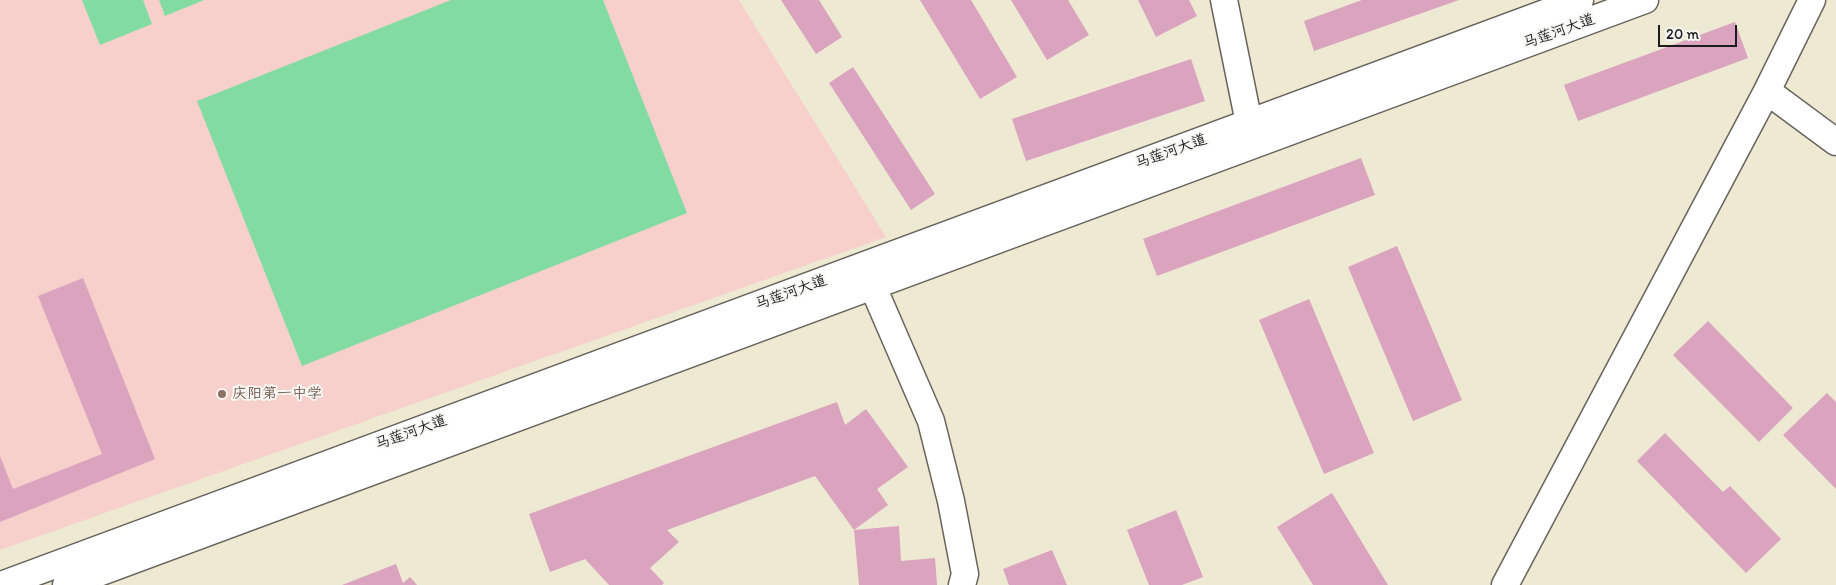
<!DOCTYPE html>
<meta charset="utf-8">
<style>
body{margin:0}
#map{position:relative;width:1836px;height:585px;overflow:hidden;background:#eee9d2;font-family:Itim,sans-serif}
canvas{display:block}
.scale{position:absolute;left:1658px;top:25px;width:79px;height:22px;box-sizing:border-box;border:2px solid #1c1c1c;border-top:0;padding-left:6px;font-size:15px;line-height:18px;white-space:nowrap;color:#1c1c1c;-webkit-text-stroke:4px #f6f6f2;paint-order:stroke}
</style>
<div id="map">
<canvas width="1836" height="585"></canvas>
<div class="scale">20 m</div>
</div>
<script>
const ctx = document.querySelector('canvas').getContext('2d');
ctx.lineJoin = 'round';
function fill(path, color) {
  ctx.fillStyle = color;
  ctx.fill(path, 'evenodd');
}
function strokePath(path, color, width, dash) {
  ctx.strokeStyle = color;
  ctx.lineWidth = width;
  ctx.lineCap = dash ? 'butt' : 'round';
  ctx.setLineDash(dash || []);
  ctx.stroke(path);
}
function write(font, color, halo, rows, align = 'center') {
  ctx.font = font + ' Itim,"LXGW WenKai TC",sans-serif';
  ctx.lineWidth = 4;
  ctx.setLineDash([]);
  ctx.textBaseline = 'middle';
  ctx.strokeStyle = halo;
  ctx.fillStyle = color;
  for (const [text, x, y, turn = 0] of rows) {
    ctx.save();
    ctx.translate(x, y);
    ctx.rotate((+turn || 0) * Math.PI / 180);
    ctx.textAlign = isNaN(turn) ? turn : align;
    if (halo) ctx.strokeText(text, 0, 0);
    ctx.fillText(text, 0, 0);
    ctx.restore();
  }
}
const built = new Path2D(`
 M 0,0 L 739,0 L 886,237 L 0,550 Z`);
const green = new Path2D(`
 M 82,0 L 143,0 L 152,24 L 100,45 Z
 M 159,0 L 204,0 L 165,16 Z
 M 451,0 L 603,0 L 687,213 L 302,366 L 197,101 Z`);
const building = new Path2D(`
 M 781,0 L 819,0 L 842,37 L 816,54 Z
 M 920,0 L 971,0 L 1017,77 L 980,99 Z
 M 1011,0 L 1068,0 L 1089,35 L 1047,60 Z
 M 1138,0 L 1189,0 L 1197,16 L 1156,37 Z
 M 1362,0 L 1459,0 L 1314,51 L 1304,21 Z
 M 1735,22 L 1748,58 L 1578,121 L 1564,85 Z
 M 1191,59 L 1205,101 L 1026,161 L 1012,119 Z
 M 853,67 L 935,194 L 911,210 L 829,83 Z
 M 1361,158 L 1375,195 L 1157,276 L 1143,239 Z
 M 1397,246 L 1462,400 L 1413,421 L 1348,267 Z
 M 83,278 L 155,459 L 0,522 L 0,456 L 13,489 L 102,454 L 38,296 Z
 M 1309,299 L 1374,453 L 1324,474 L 1259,320 Z
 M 1708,321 L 1793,408 L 1759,442 L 1673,355 Z
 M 1827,393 L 1836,402 L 1836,489 L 1783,435 Z
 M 837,402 L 845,425 L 866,409 L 908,467 L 877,489 L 888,505 L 854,530 L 815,476 L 667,530 L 679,542 L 650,568 L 664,583 L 662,585 L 609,585 L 585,559 L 550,572 L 529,514 Z
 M 1665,433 L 1723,492 L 1730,486 L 1781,539 L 1746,573 L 1637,461 Z
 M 1332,493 L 1388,585 L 1313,585 L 1277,527 Z
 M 1176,510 L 1203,577 L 1182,585 L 1149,585 L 1127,530 Z
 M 899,526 L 901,561 L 935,558 L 937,585 L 859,585 L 854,530 Z
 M 1052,550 L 1067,585 L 1009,585 L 1003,569 Z
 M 396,564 L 403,583 L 410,577 L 417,585 L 342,585 Z`);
const minor = new Path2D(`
 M 1224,0 L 1249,123
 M 1767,91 L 1836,142
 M 873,287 L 931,421 L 951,501 L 965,574 L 962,585
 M 1,585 L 1580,0
 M 66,585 L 1645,0
 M 1505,585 L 1767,91 L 1812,0`);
const markers = [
 [222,394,5,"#8d6e63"]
];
const streetNames = [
 ["马莲河大道",1559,32,-20],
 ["马莲河大道",1171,152,-20],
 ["马莲河大道",791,293,-20],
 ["马莲河大道",411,433,-20]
];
const educationNames = [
 ["庆阳第一中学",232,394]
];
fill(built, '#f7d0cc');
fill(green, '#82dca2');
fill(building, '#daa3be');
strokePath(minor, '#66645c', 29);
strokePath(minor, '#fff', 26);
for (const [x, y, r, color] of markers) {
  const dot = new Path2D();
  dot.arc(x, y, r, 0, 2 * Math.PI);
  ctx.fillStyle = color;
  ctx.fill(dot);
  strokePath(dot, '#f6f6f2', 2);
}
write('15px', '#1c1c1c', '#f6f6f2', streetNames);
write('15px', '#785e54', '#f6f6f2', educationNames, 'left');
</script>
